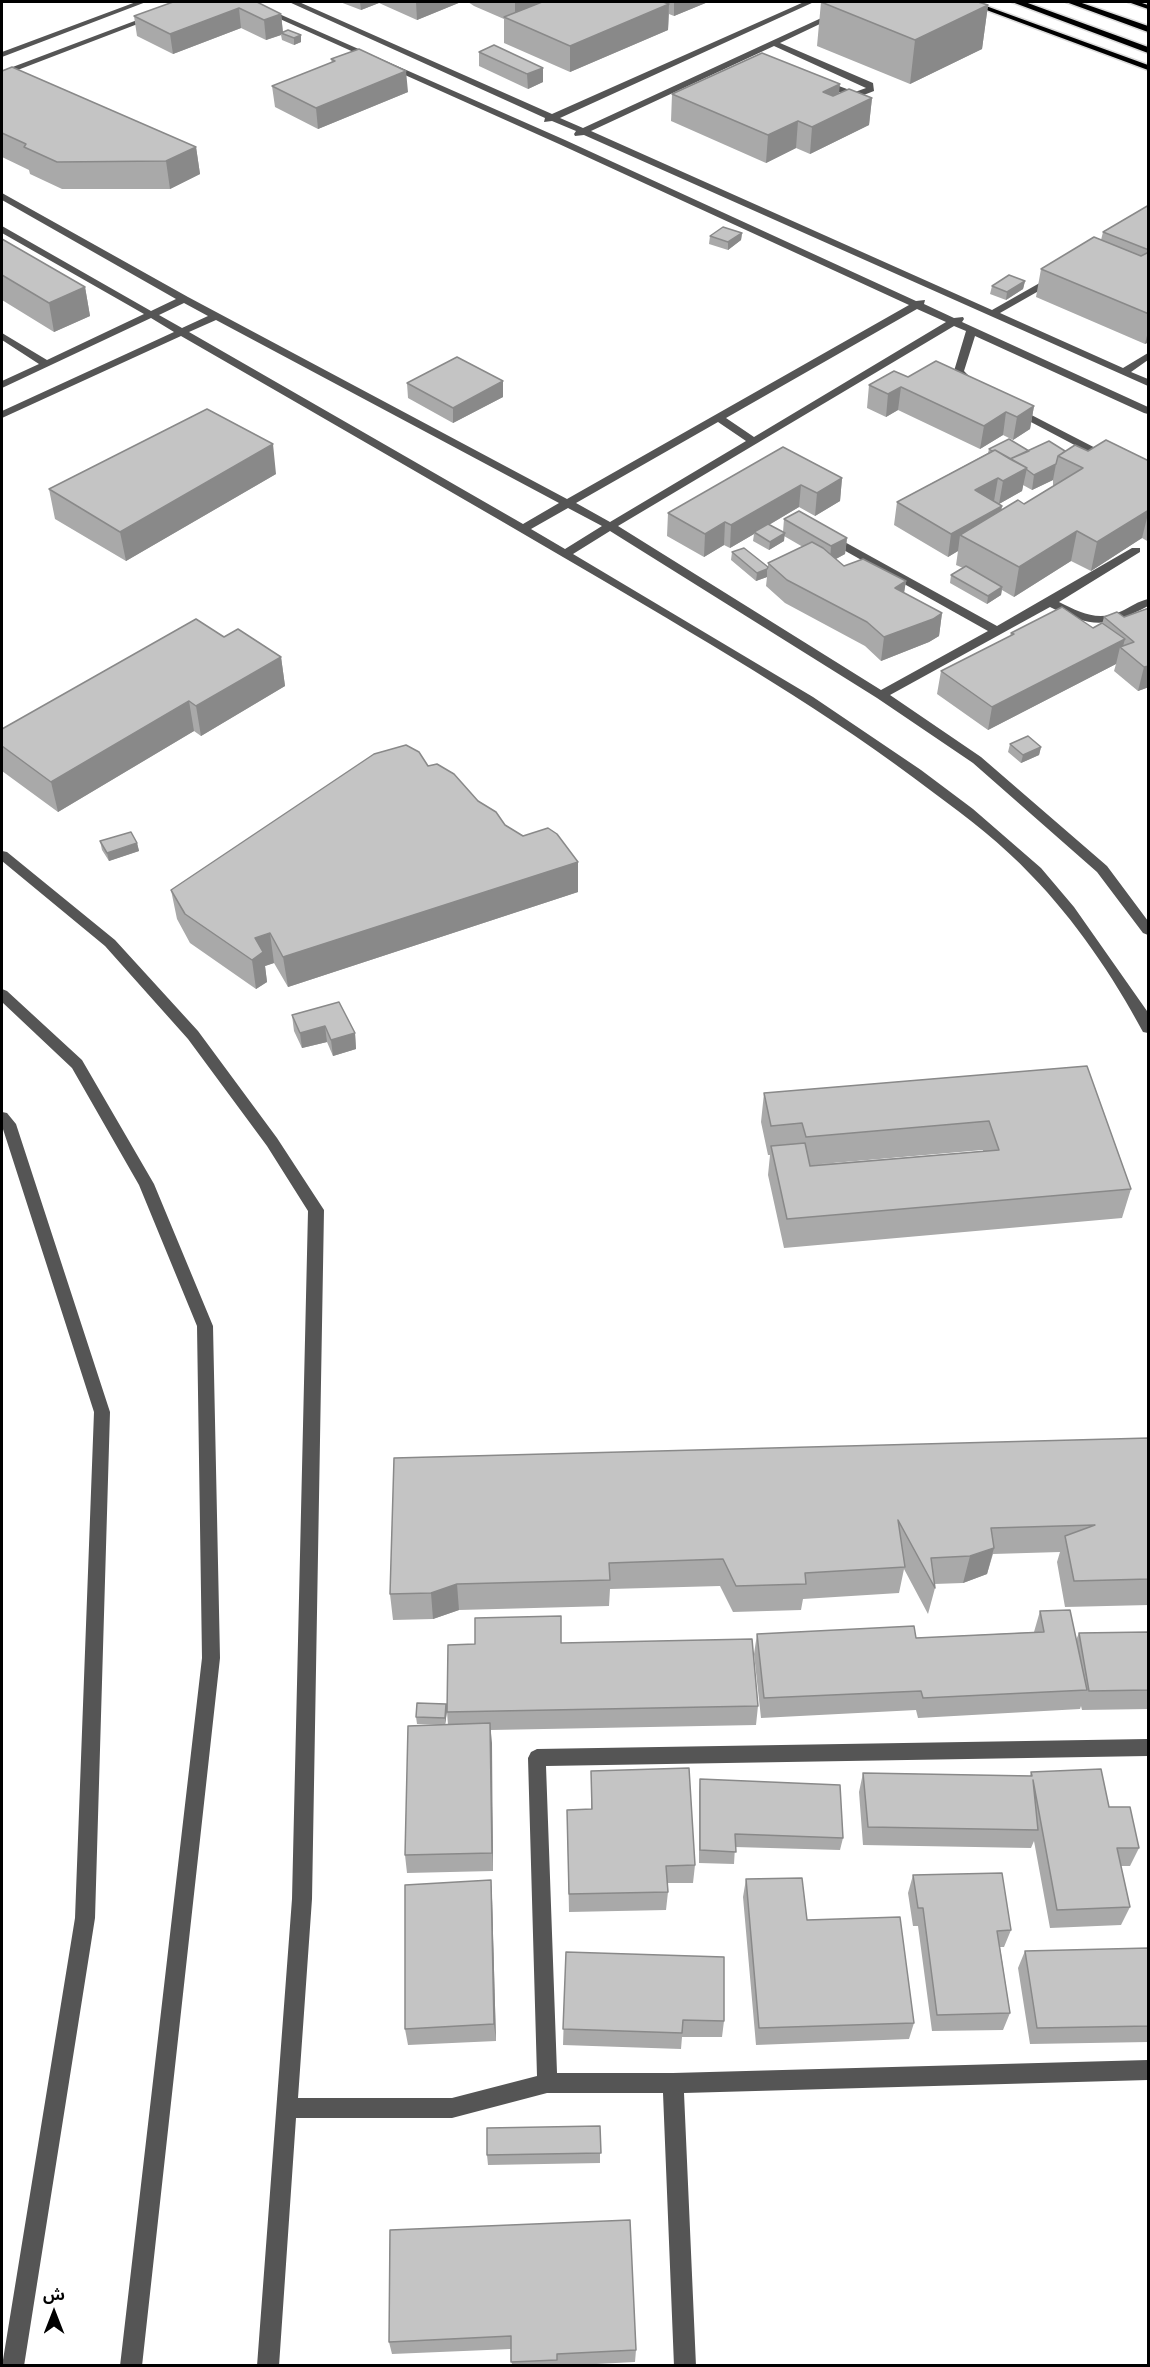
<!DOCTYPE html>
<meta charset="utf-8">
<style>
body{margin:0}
#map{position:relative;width:1150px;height:2367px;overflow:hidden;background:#fff;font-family:"Varela Round","Noto Sans Arabic",sans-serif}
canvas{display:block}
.frame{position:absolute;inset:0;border:3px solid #000;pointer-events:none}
.north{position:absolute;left:24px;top:2283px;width:60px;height:60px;-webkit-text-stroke:4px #fff;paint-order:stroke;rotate:0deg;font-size:16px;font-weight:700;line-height:24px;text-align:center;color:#000}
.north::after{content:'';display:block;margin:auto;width:21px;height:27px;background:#000;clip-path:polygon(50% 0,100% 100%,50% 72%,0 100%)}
</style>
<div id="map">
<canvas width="1150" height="2367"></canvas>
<div class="frame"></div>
<div class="north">ش</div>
</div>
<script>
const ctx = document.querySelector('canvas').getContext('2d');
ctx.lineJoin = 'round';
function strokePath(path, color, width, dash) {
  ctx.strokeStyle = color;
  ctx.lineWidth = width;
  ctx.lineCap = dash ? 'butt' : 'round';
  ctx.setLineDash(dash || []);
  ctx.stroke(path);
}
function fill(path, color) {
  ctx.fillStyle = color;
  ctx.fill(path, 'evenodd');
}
const minor = new Path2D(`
 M 136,2 L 146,2 L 2,57 L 2,52 Z
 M 185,2 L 195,2 L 2,76 L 2,71 Z
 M 242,2 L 252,2 L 565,140 L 916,301 L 925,300 L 924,304 L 954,318 L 963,317 L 964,319 L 962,322 L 1148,407 L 1148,414 L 1144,413 L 975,336 L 964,371 L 978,385 L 969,387 L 954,371 L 966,331 L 954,326 L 618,526 L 881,690 L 988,631 L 824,539 L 824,535 L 832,535 L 997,626 L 1132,548 L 1140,548 L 1140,552 L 1059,602 C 1081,613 1098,622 1122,611 C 1130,607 1139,601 1148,599 L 1148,606 C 1106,628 1093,628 1050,607 L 890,695 L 981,757 L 1107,866 L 1148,921 L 1148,935 L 1143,933 L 1097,872 L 973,763 L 877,698 L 610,531 L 573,554 L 813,697 L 921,770 L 973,809 L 1041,868 L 1074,907 L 1147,1011 L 1148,1033 L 1143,1032 C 1113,976 1075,920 1031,875 C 1002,844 968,818 934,793 C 830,713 717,648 604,581 C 464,499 322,417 181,336 L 2,418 L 2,411 L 174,332 L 151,318 L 2,388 L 2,381 L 39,364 L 2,340 L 2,333 L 47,360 L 144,314 L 2,233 L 2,226 L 151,311 L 176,299 L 2,200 L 2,193 L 188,297 L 567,499 L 909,305 L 559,144 ZM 184,303 L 208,316 L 182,328 L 159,315 ZM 917,309 L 946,322 L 754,437 L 726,418 ZM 216,320 L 559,503 L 523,524 L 189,332 ZM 718,422 L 746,441 L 610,522 L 576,503 ZM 568,508 L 602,526 L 565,549 L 531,529 Z
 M 289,2 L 299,2 L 552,114 L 804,2 L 814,2 L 560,118 L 583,128 L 856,2 L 866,2 L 780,43 L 873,83 L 874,91 L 856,98 L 817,84 L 817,80 L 820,79 L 855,92 L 866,88 L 774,46 L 591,131 L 992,310 L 1052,276 L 1058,276 L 1058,280 L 1000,313 L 1123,368 L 1148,353 L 1148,360 L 1131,372 L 1148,379 L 1148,386 L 584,135 L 575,136 L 574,134 L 576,131 L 552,121 L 544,122 L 545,118 Z
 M 1014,406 L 1111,456 L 1112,458 L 1107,461 L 1103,460 L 1010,411 L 1010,407 Z
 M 2,851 L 7,852 L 115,940 L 198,1031 L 277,1138 L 324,1210 L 312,1899 L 298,2098 L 452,2098 L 537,2076 L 528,1758 L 531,1752 L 537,1749 L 1148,1739 L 1148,1756 L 546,1766 L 557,2073 L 673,2073 L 1148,2060 L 1148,2080 L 684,2093 L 696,2366 L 674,2366 L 663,2093 L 547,2093 L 452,2118 L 296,2118 L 279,2366 L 257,2366 L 292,1899 L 308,1211 L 267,1146 L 188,1039 L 105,946 L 2,861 Z
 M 2,989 L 7,991 L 82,1060 L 154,1184 L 213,1326 L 220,1658 L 142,2366 L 120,2366 L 202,1658 L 197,1326 L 139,1185 L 72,1068 L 2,1002 Z
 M 2,1112 L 7,1113 L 16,1124 L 110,1412 L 95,1918 L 24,2366 L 2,2366 L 75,1918 L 94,1412 L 2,1126 Z`);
const major = new Path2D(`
 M 965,2 L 975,2 L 1148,65 L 1148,70 Z
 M 1128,2 L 1139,2 L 1148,5 L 1148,9 Z`);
const highway = new Path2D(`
 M 1012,2 L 1025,2 L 1148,47 L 1148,53 Z
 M 1066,2 L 1079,2 L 1148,26 L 1148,32 Z`);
const wall = new Path2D(`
 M 257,2 L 281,14 L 283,32 L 301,42 L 294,45 L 282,40 L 281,35 L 266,40 L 241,28 L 173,54 L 137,36 L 134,16 Z
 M 340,2 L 461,2 L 417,20 L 379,3 L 361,10 Z
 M 468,2 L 708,2 L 674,16 L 669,14 L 668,30 L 570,72 L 504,43 L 504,19 L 474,6 Z
 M 821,2 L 988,5 L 982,49 L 910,84 L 817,46 Z
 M 479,52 L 543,82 L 528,89 L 479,66 Z
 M 331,59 L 408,92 L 318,129 L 275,107 L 272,86 L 332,63 Z
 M 2,71 L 196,147 L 200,174 L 170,189 L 62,189 L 30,174 L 29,170 L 2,157 Z
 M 672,94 L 839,94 L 872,98 L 869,125 L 810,154 L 796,148 L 766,163 L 671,121 Z
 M 1149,205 L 1149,342 L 1145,344 L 1036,297 L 1041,269 L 1101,240 L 1103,232 Z
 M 742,233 L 741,240 L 728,250 L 709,244 L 710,236 Z
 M 2,239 L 85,287 L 90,316 L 54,332 L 2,300 Z
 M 1025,281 L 1023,289 L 1006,300 L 990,294 L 992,286 Z
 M 908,377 L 1034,406 L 1030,429 L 1013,440 L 1003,435 L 980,449 L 898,410 L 886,417 L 867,408 L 869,385 Z
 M 503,381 L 503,397 L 453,423 L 408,398 L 407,383 Z
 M 783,447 L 842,478 L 840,501 L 815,516 L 799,507 L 769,525 L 783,532 L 784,519 L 847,538 L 845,554 L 836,559 L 844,566 L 906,581 L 904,593 L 942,613 L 939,636 L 929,642 L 881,661 L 865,646 L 785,603 L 766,586 L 767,577 L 756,581 L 731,560 L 732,552 L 768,567 L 768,563 L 803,547 L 784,536 L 784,541 L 769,550 L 753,541 L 754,534 L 730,548 L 724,545 L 704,557 L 667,536 L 668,513 Z
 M 989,449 L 1088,451 L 1149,461 L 1149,542 L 1142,538 L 1091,571 L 1071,561 L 1014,597 L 1002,590 L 1001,595 L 987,604 L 950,583 L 951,575 L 963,568 L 956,565 L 958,551 L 948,557 L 894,525 L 897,502 L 988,453 ZM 1053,480 L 1053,485 L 1054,486 L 1024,504 L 1001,510 L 1002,506 L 994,501 L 999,504 L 1022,491 L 1023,485 L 1032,490 Z
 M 276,474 L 126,561 L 55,519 L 49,489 Z
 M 1149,608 L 1149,687 L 1138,691 L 1114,671 L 1116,664 L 988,730 L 937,694 L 941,671 L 1010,636 L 1011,633 L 1093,628 L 1102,624 L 1104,617 L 1124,617 Z
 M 224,637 L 281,657 L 285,686 L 201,736 L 194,731 L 58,812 L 2,771 L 2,729 Z
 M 1010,744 L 1041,747 L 1039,755 L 1021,763 L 1008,752 Z
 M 428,766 L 478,801 L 505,825 L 523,836 L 578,862 L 578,892 L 288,987 L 274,963 L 265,966 L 267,982 L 256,989 L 190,943 L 177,919 L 171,890 Z
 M 100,841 L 137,843 L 139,851 L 109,861 L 102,850 Z
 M 292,1015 L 355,1033 L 356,1049 L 333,1056 L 327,1042 L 302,1048 L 294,1031 Z
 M 1087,1066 L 1131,1189 L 1122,1218 L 784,1248 L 768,1175 L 770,1155 L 768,1155 L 761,1122 L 764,1093 ZM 983,1150 L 983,1151 L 810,1165 Z
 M 1149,1438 L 1149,1605 L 1065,1607 L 1057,1562 L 1060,1552 L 993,1554 L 987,1574 L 963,1583 L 934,1584 L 935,1588 L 928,1614 L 904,1569 L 899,1593 L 803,1599 L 801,1610 L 733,1612 L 720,1586 L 610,1589 L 609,1606 L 459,1610 L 433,1619 L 393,1620 L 390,1594 Z
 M 1040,1611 L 1076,1640 L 1079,1633 L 1149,1632 L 1149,1709 L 1082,1710 L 1081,1706 L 1080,1709 L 918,1718 L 916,1710 L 761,1718 L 754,1654 L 757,1634 L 916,1638 L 1034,1632 Z
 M 561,1643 L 758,1706 L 756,1725 L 491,1730 L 493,1871 L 407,1873 L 405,1855 L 444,1725 L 417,1724 L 416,1717 L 447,1711 L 445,1725 L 448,1725 L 447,1712 Z
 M 591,1771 L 695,1865 L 693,1883 L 667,1883 L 668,1892 L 666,1910 L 569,1912 L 567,1810 L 591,1809 Z
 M 1031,1772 L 1109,1807 L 1139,1848 L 1130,1866 L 1121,1866 L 1130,1907 L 1121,1925 L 1050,1928 L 1034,1841 L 1031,1848 L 863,1845 L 859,1792 L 863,1773 L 1030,1776 Z
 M 700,1779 L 843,1838 L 840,1850 L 735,1847 L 734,1864 L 699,1863 L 699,1792 Z
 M 913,1875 L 1011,1930 L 1004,1947 L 1000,1947 L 1010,2013 L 1003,2030 L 932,2031 L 918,1926 L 913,1926 L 908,1893 Z
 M 746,1879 L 807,1920 L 914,2023 L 909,2039 L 756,2045 L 743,1897 Z
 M 492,1898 L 496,2041 L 408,2045 L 405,2029 Z
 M 1149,1948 L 1149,2042 L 1030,2044 L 1018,1968 L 1025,1951 Z
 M 566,1952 L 724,2021 L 722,2037 L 682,2037 L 681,2049 L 563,2045 Z
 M 600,2126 L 600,2163 L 488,2165 L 487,2155 Z
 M 390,2230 L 636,2350 L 635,2362 L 558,2366 L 512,2366 L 511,2349 L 392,2354 L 389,2342 Z`);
const shadedWall = new Path2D(`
 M 360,2 L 379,2 L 379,3 L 361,10 Z
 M 416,2 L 461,2 L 417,20 Z
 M 515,2 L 568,2 L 515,22 Z
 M 674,2 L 708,2 L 674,16 Z
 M 669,4 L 668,30 L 570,72 L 570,46 Z
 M 988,5 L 982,49 L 910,84 L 915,40 Z
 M 239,8 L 241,28 L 173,54 L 170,34 Z
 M 281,14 L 283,34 L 281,33 L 281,35 L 266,40 L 264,20 Z
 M 301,35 L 301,42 L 294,45 L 294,38 Z
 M 543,68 L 543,82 L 528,89 L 527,74 Z
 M 406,71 L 408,92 L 318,129 L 316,108 Z
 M 840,84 L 837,111 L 823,92 Z
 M 872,98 L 869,125 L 810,154 L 812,127 Z
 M 798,121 L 796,148 L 766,163 L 768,135 Z
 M 196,147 L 200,174 L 170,189 L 166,161 Z
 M 742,233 L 741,240 L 728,250 L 728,242 Z
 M 1025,281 L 1023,289 L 1006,300 L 1007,292 Z
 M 85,287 L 90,316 L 54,332 L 49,303 Z
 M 1149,327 L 1149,342 L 1145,344 Z
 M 503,381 L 503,397 L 453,423 L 453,408 Z
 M 901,387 L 898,410 L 886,417 L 888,394 Z
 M 1034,406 L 1030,429 L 1013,440 L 1017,417 Z
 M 1006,412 L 1003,435 L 980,449 L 984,426 Z
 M 273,444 L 276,474 L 126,561 L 120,532 Z
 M 1056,464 L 1053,480 L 1032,490 L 1034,475 Z
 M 1027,468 L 1022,491 L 999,504 L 1003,481 Z
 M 842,478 L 840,501 L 815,516 L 817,493 Z
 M 998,478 L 994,501 L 975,490 Z
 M 801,485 L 799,507 L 755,533 L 754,532 L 754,534 L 730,548 L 731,525 Z
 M 1002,506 L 998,529 L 960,535 L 958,551 L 948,557 L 951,534 Z
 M 1149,510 L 1142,538 L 1091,571 L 1097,542 Z
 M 725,522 L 724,545 L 704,557 L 705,534 Z
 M 1077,531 L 1071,561 L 1014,597 L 1019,567 Z
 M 785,533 L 784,541 L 769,550 L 770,542 Z
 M 847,538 L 845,554 L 830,562 L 831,546 Z
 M 767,569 L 767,577 L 756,581 L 757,573 Z
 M 906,581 L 902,604 L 895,588 Z
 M 1002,587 L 1001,595 L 987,604 L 988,596 Z
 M 942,613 L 939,636 L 929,642 L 881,661 L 884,637 Z
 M 1125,639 L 1122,650 L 1120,647 L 1116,664 L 988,730 L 992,707 Z
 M 281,657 L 285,686 L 201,736 L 196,706 Z
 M 1149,666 L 1149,687 L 1138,691 L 1144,667 Z
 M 189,701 L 194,731 L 58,812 L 51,782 Z
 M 1041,747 L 1039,755 L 1021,763 L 1023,755 Z
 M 137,843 L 139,851 L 109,861 L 107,853 Z
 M 578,862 L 578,892 L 288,987 L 283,957 Z
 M 270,933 L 274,963 L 265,966 L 267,982 L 256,989 L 252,960 L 255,938 Z
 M 325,1026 L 327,1042 L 302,1048 L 300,1033 Z
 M 355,1033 L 356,1049 L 333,1056 L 331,1040 Z
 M 994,1548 L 987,1574 L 963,1583 L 970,1556 Z
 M 457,1584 L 459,1610 L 433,1619 L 431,1593 Z
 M 446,1704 L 447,1711 L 445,1725 L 445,1718 Z
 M 490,1723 L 492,1743 L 493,1871 L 492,1853 Z
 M 491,1880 L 492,1898 L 496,2041 L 494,2024 Z`);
const building = new Path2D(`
 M 173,2 L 257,2 L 281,14 L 264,20 L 239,8 L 170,34 L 134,16 Z
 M 542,2 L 663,2 L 669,4 L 570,46 L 504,17 Z
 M 821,2 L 978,2 L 988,5 L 915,40 Z
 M 288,30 L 301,35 L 294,38 L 281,33 Z
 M 494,45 L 543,68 L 527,74 L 479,52 Z
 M 359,49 L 406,71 L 316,108 L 272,86 L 335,61 L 331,59 Z
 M 762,53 L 840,84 L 823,92 L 833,96 L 849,89 L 872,98 L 812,127 L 798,121 L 768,135 L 672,94 Z
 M 12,67 L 196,147 L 166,161 L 57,162 L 24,147 L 26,144 L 2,133 L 2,71 Z
 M 1149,205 L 1149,250 L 1103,232 Z
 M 723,227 L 742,233 L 728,242 L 710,236 Z
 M 1094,237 L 1141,256 L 1149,252 L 1149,314 L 1041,269 Z
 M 2,239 L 85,287 L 49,303 L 2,275 Z
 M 1009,275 L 1025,281 L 1007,292 L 992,286 Z
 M 457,357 L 503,381 L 453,408 L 407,383 Z
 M 936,361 L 1034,406 L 1017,417 L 1006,412 L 984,426 L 901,387 L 888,394 L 869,385 L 894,371 L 908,377 Z
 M 207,409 L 273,444 L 120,532 L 49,489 Z
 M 1009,439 L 1029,451 L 1010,459 L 995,450 L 992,451 L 989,449 Z
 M 1106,440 L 1149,461 L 1149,510 L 1097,542 L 1077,531 L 1019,567 L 960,535 L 1018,500 L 1024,504 L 1083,468 L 1058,456 L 1075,445 L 1088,451 Z
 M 1049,441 L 1065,451 L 1058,456 L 1056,464 L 1034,475 L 1026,469 L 1027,468 L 1010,459 Z
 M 783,447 L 842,478 L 817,493 L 801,485 L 731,525 L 725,522 L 705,534 L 668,513 Z
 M 995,450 L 1027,468 L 1003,481 L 998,478 L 975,490 L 1002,506 L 951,534 L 897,502 Z
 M 799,511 L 847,538 L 831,546 L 784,519 Z
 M 768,524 L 785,533 L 770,542 L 754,532 Z
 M 812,542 L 823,548 L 844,566 L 863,559 L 906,581 L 895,588 L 942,613 L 933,619 L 884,637 L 867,622 L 787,580 L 768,563 Z
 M 744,548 L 768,567 L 767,569 L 757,573 L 732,552 Z
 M 966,566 L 1002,587 L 988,596 L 951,575 Z
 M 1062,607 L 1093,628 L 1102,623 L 1125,639 L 992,707 L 941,671 L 1014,634 L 1011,633 Z
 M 1149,608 L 1149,666 L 1144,667 L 1120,647 L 1134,642 L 1104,617 L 1117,612 L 1124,617 Z
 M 196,619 L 224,637 L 238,629 L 281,657 L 196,706 L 189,701 L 51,782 L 2,746 L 2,729 Z
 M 1028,736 L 1041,747 L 1023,755 L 1010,744 Z
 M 406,745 L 419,752 L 428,766 L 437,764 L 454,774 L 478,801 L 496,812 L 505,825 L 523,836 L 548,828 L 557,834 L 578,862 L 283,957 L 270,933 L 255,938 L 263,952 L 252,960 L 185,914 L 171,890 L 374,754 Z
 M 131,832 L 137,843 L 107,853 L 100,841 Z
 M 339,1002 L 355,1033 L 331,1040 L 325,1026 L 300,1033 L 292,1015 Z
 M 1087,1066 L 1131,1189 L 787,1219 L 771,1146 L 805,1143 L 810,1166 L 999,1150 L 989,1121 L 806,1137 L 802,1123 L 771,1126 L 764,1093 Z
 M 1149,1438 L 1149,1579 L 1074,1581 L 1065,1536 L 1095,1525 L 991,1528 L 994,1548 L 970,1556 L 931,1558 L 935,1588 L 898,1520 L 905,1567 L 805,1573 L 806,1584 L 736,1586 L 723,1559 L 609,1563 L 610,1580 L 457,1584 L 431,1593 L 390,1594 L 394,1458 Z
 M 1070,1610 L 1087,1690 L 923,1698 L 921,1691 L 764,1698 L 757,1634 L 914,1626 L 916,1638 L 1044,1632 L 1040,1611 Z
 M 561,1616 L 561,1643 L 752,1639 L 758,1706 L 447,1712 L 448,1645 L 475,1644 L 475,1618 Z
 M 1149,1632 L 1149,1690 L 1089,1691 L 1079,1633 Z
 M 417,1703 L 446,1704 L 445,1718 L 416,1717 Z
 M 490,1723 L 492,1853 L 405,1855 L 408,1726 Z
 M 689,1768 L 695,1865 L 666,1866 L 668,1892 L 569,1894 L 567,1810 L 592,1809 L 591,1771 Z
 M 1101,1769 L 1109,1807 L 1130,1807 L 1139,1848 L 1117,1848 L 1130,1907 L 1057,1910 L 1033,1780 L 1038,1830 L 868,1827 L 863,1773 L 1032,1776 L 1031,1772 Z
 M 700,1779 L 840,1785 L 843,1838 L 735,1834 L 736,1852 L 700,1850 Z
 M 1002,1873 L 1011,1930 L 997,1931 L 1010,2013 L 937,2015 L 923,1908 L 918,1908 L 913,1875 Z
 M 802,1878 L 807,1920 L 900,1917 L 914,2023 L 759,2028 L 746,1879 Z
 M 491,1880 L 494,2024 L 405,2029 L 405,1885 Z
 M 1149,1948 L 1149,2026 L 1037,2028 L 1025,1951 Z
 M 566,1952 L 724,1957 L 724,2021 L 683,2020 L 682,2033 L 563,2029 Z
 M 600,2126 L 601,2153 L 487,2155 L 487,2128 Z
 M 630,2220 L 636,2350 L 557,2354 L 557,2360 L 511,2362 L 511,2336 L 389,2342 L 390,2230 Z`);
strokePath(major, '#dbdbdb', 3);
strokePath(highway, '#dbdbdb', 3);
fill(minor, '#555');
fill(major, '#000');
fill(highway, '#000');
fill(wall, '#a9a9a9');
fill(shadedWall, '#898989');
fill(building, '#c4c4c4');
strokePath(building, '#898989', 1.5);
</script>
